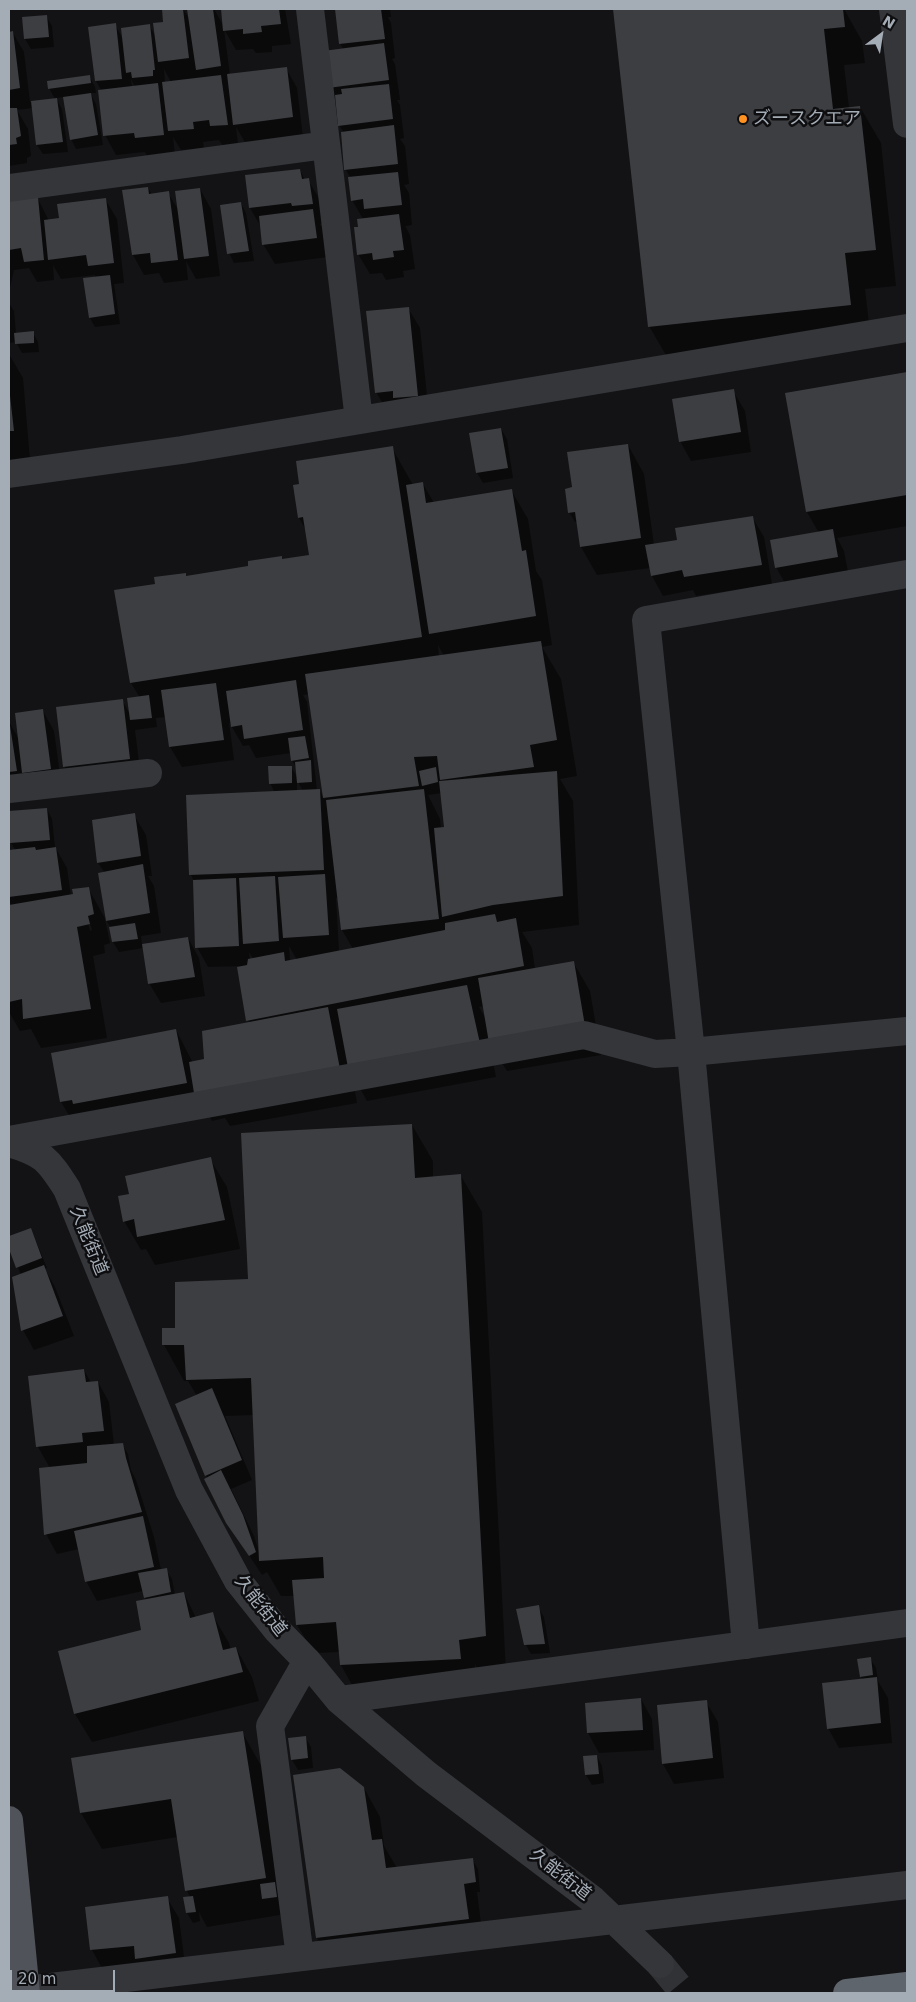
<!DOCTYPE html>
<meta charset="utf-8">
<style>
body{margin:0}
#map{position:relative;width:916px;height:2002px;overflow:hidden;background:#131315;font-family:"DejaVu Sans",sans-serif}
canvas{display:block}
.frame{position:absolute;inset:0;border:10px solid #a4acb6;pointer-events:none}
.north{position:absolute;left:856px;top:10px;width:50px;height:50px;-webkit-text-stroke:4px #0e0e10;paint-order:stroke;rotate:31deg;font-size:14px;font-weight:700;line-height:20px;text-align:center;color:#a4acb6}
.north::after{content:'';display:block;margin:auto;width:18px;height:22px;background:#a4acb6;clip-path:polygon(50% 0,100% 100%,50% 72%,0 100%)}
.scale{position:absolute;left:10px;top:1970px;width:105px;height:22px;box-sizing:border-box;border:2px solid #a4acb6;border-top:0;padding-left:6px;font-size:15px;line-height:18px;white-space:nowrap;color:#a4acb6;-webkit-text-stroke:4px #0e0e10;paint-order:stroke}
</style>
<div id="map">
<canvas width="916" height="2002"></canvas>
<div class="frame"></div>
<div class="north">N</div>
<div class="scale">20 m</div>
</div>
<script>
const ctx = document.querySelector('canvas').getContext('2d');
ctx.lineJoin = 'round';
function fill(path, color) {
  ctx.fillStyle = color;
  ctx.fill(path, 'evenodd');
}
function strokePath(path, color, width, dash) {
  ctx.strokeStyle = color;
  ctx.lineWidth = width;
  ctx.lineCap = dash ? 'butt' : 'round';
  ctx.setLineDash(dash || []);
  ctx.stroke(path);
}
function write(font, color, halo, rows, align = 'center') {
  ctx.font = font + ' "DejaVu Sans","Noto Sans JP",sans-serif';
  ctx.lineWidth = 5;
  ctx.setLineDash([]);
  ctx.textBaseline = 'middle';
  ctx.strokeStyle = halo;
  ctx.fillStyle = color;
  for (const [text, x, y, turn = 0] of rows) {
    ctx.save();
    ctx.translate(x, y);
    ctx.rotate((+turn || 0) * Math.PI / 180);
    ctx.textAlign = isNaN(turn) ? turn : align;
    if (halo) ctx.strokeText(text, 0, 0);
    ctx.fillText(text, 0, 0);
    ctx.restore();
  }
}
const shadow = new Path2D(`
 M 163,9 L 183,9 L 190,20 L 188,9 L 214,9 L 224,27 L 222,9 L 285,9 L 291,44 L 272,46 L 272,52 L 256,53 L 253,49 L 236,50 L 224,29 L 230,75 L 286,68 L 297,88 L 303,137 L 246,144 L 236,127 L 238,144 L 223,146 L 219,140 L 203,142 L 204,148 L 181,150 L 173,137 L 175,155 L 148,158 L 145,152 L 116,155 L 105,135 L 101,90 L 96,81 L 89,28 L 115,25 L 123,39 L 149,25 L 156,37 L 164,23 ZM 164,69 L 171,82 L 165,83 ZM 131,79 L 135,87 L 132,87 Z
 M 336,9 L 390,9 L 391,17 L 388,17 L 391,23 L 395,58 L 392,59 L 395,64 L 400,100 L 397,100 L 400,105 L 404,138 L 400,139 L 405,146 L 409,184 L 404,185 L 409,193 L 412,225 L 405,226 L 410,235 L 415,269 L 403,271 L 404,277 L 386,280 L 382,273 L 370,274 L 358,254 L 359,228 L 363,219 L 352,200 L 350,177 L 346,170 L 344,133 L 339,125 L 336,100 L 329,88 L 343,49 L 340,43 Z
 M 615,9 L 844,9 L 862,41 L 865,63 L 844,65 L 849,108 L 860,107 L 881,143 L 896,286 L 865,289 L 871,341 L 670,362 L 649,326 Z
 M 46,16 L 52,26 L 54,47 L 31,49 L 25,39 Z
 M 9,33 L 13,33 L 24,52 L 30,102 L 55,99 L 49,88 L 90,77 L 95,87 L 96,93 L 90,93 L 96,104 L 103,145 L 76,149 L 71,139 L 64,97 L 56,98 L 62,109 L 68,152 L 43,154 L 37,145 L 33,108 L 17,110 L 28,129 L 31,156 L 27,158 L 27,163 L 9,166 Z
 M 300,170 L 305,180 L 308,180 L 320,200 L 323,223 L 320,224 L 324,230 L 328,257 L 275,264 L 263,244 L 261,227 L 250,208 Z
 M 148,188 L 152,195 L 168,193 L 179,211 L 200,189 L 211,209 L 220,276 L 196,279 L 186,261 L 188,280 L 164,283 L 159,273 L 144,275 L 133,255 L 123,191 Z
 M 38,199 L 49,221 L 60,219 L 105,199 L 117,219 L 124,283 L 114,284 L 120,324 L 95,327 L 90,318 L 95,275 L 61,279 L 53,265 L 54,280 L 37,282 L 29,268 L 14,270 L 9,292 L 9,202 Z
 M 241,203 L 246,213 L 254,261 L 234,263 L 229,253 Z
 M 9,303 L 14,311 L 16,334 L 33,333 L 38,342 L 39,352 L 22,353 L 16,342 L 9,343 Z
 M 408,308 L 420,328 L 429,415 L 388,412 L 376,392 Z
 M 9,354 L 23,378 L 30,460 L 9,461 Z
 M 907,373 L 907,526 L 837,538 L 844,551 L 849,577 L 787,587 L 776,567 L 819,533 L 807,512 L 786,394 Z
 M 733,391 L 745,411 L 751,452 L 691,461 L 680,441 Z
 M 501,429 L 507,439 L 513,478 L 483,483 L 477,473 Z
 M 628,445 L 644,474 L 654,545 L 678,541 L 752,517 L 764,537 L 772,584 L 696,596 L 693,590 L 663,596 L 652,576 L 650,568 L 597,575 L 581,547 L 577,522 L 575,522 L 569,512 L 573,488 Z
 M 392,448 L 413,485 L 423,484 L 434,503 L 511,490 L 528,519 L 536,571 L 542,580 L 552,645 L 542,647 L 561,679 L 577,776 L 560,779 L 573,801 L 579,925 L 522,932 L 532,948 L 535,969 L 573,962 L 590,991 L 601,1055 L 507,1071 L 489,1042 L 496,1077 L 367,1101 L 352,1074 L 357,1103 L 230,1126 L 225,1118 L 212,1121 L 201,1102 L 78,1130 L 61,1102 L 176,1030 L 193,1063 L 206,1060 L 249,1023 L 244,966 L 208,967 L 197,947 L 194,881 L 191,875 L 187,796 L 275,793 L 270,783 L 291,767 L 298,778 L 297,769 L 292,760 L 291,753 L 256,758 L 249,745 L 243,746 L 229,722 L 234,760 L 182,767 L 170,747 L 166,717 L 156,718 L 157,727 L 135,730 L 141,779 L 76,786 L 64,766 L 122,700 L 130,714 L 140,698 L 131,683 L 157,585 L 185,574 L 187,577 L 250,567 L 281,557 L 283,560 L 311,556 L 306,530 L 299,518 L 301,485 ZM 438,645 L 444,656 L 439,657 ZM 309,694 L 325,800 L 320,791 L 317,791 L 307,702 L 303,695 ZM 297,780 L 303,791 L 297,792 ZM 442,793 L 446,828 L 441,829 L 440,819 L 428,795 ZM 336,898 L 338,898 L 342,930 L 353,949 L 339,952 ZM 289,946 L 297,960 L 290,961 ZM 249,952 L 254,960 L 250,960 ZM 484,1006 L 486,1019 L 479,1007 Z
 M 43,711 L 54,731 L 62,789 L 9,794 L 9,722 L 19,739 Z
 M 47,809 L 52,819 L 55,847 L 67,868 L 71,896 L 88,888 L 106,920 L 105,919 L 110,943 L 104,945 L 105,953 L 93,956 L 107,1038 L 41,1048 L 31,1029 L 20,1031 L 9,1012 L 9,907 L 12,906 L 9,901 L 9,852 L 16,851 L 11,843 L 9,812 ZM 88,923 L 90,923 L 92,930 L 90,931 Z
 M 134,815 L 146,835 L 152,876 L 148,876 L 154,886 L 161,933 L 141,936 L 142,945 L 188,938 L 199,958 L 205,996 L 161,1003 L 149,983 L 143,948 L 119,952 L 113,942 L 111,928 L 106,920 L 105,873 L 98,863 Z
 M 412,1125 L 433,1161 L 433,1178 L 461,1176 L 482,1212 L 506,1672 L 481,1676 L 475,1664 L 477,1688 L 357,1694 L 341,1665 L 340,1652 L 314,1653 L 297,1625 L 295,1596 L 281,1596 L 267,1572 L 262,1575 L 227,1522 L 206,1475 L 197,1396 L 188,1381 L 184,1381 L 164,1345 L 177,1329 L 250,1280 ZM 254,1415 L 259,1552 L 254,1536 L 231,1489 L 252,1480 L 225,1416 Z
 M 210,1159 L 227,1187 L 240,1249 L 155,1265 L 146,1249 L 141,1250 L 124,1221 L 130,1195 Z
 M 31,1229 L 47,1268 L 45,1269 L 55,1287 L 74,1336 L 34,1350 L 23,1330 L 21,1275 L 9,1245 L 9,1237 Z
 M 84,1370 L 91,1383 L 98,1382 L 109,1402 L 114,1445 L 122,1444 L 128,1454 L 131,1470 L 136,1480 L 154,1537 L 161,1570 L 166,1570 L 172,1579 L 175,1595 L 184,1593 L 196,1618 L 212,1614 L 229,1643 L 231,1650 L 236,1648 L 252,1677 L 259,1701 L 92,1742 L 75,1714 L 143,1631 L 146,1600 L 143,1591 L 97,1601 L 86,1581 L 79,1549 L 57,1554 L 46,1534 L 50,1468 L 38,1447 Z
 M 538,1607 L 544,1617 L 550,1653 L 531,1654 L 526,1645 Z
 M 870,1658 L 876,1668 L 878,1681 L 888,1698 L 892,1743 L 839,1748 L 828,1728 L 863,1680 L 861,1677 Z
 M 641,1699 L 652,1719 L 654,1750 L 599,1753 L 588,1733 L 586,1704 Z
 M 706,1702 L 718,1722 L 724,1778 L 674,1784 L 663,1764 L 658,1707 Z
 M 242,1732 L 263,1769 L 286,1914 L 207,1927 L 199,1912 L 200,1921 L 193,1923 L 187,1913 L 184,1898 L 190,1897 L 187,1891 L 178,1837 L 102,1849 L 81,1813 L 72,1759 Z
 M 305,1737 L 311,1747 L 313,1768 L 298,1770 L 292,1760 Z
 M 597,1756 L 602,1766 L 604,1783 L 592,1785 L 586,1775 Z
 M 294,1776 L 364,1788 L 380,1817 L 384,1846 L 397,1868 L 472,1859 L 478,1869 L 480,1892 L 477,1892 L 484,1947 L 334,1967 L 317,1938 Z
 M 167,1898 L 179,1918 L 186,1973 L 103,1970 L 92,1950 L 86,1908 Z`);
const building = new Path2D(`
 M 162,9 L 183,9 L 189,58 L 158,62 L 153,23 L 163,22 Z
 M 187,9 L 213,9 L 221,66 L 196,70 Z
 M 221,9 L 279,9 L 281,24 L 261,26 L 262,32 L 243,34 L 243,29 L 223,31 Z
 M 335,9 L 381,9 L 385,39 L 339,44 Z
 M 613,9 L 843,9 L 845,27 L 824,29 L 833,109 L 860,106 L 876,250 L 845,253 L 851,305 L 648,327 Z
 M 47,15 L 49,37 L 24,39 L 22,17 Z
 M 116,23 L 122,79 L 95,81 L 88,27 Z
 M 150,24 L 155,70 L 153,70 L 153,76 L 132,78 L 131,72 L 126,73 L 121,28 Z
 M 13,31 L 20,88 L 9,90 L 9,32 Z
 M 384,43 L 389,80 L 328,88 L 323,51 Z
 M 287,67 L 293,117 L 233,125 L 227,74 Z
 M 90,75 L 91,83 L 48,89 L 47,81 Z
 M 221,75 L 228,125 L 210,126 L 209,120 L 193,122 L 194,129 L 168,131 L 162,82 Z
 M 158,83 L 164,135 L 135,138 L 134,133 L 103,136 L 98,90 Z
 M 389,84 L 393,119 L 338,126 L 335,95 L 342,94 L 341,89 Z
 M 91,93 L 98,135 L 70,140 L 63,97 Z
 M 57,98 L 63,142 L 36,145 L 31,101 Z
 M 9,108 L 17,108 L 21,136 L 16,138 L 17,144 L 9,145 Z
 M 394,125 L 398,164 L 344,170 L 341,132 Z
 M 300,169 L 302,179 L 309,178 L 313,204 L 292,206 L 291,203 L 249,208 L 245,175 Z
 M 398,172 L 402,205 L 364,209 L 363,199 L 351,201 L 348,177 Z
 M 148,187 L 149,194 L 169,191 L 178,260 L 151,263 L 150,253 L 132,255 L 122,190 Z
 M 200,188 L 209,256 L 184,259 L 175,191 Z
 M 38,197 L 44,260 L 24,262 L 21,248 L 9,250 L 9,201 Z
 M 106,198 L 114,263 L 88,266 L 86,255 L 48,260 L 44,220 L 59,218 L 57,204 Z
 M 241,202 L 249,251 L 227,254 L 220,205 Z
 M 313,209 L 317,238 L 262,245 L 259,216 Z
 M 399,214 L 404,250 L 393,251 L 394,257 L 373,260 L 372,253 L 357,255 L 354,227 L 358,227 L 357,219 Z
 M 110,275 L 115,314 L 89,318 L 83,278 Z
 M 409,307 L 418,396 L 393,398 L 393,391 L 375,393 L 366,311 Z
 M 34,331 L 34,343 L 15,344 L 14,333 Z
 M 907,372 L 907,495 L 806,512 L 785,393 Z
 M 9,387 L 14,431 L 9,431 Z
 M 734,389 L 741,432 L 679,442 L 672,399 Z
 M 501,428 L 508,468 L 476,473 L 469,433 Z
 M 628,444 L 641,538 L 580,547 L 575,512 L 568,513 L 565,489 L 572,487 L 567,452 Z
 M 393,446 L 422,637 L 130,683 L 114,590 L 155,584 L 154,577 L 186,573 L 186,576 L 248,566 L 248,561 L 282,556 L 282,559 L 309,555 L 303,517 L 298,518 L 293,485 L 299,484 L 296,461 Z
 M 423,482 L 426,503 L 512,489 L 522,551 L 526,550 L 536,616 L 429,634 L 406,485 Z
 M 753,516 L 762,565 L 684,577 L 682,570 L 651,576 L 645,545 L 677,540 L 675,528 Z
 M 833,529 L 838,557 L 775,568 L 770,540 Z
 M 541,641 L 557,740 L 530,745 L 534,767 L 440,780 L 437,756 L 414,757 L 419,786 L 323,798 L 305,674 Z
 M 296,680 L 303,730 L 244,739 L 242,725 L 231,727 L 226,691 Z
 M 216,683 L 224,740 L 169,747 L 161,690 Z
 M 149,695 L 152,718 L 130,720 L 127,698 Z
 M 123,699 L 130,759 L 63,767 L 56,707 Z
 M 43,709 L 51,769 L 22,773 L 15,713 Z
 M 9,719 L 17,771 L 9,772 Z
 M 305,736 L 309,758 L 291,761 L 288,738 Z
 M 311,760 L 312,782 L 297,783 L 295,762 Z
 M 268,766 L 292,766 L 292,783 L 269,784 Z
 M 436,767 L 438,782 L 422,786 L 419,771 Z
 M 557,771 L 563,896 L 493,905 L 442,917 L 434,828 L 444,827 L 439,781 Z
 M 320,789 L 324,870 L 189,875 L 186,795 Z
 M 424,789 L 439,919 L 341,930 L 326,800 Z
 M 47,808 L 50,840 L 10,843 L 9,811 Z
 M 135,813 L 141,856 L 97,863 L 92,820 Z
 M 35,847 L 36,850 L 56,847 L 62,890 L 9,897 L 9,850 Z
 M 143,864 L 150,913 L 106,921 L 98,873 Z
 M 325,874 L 329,935 L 283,938 L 278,877 Z
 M 275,876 L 279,941 L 243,944 L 239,878 Z
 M 236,878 L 239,946 L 195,948 L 193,880 Z
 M 89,887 L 94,914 L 88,916 L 90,924 L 77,927 L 91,1009 L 23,1019 L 22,999 L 9,1002 L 9,905 L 73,894 L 72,889 Z
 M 495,914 L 497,922 L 516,918 L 524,966 L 246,1021 L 237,967 L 247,965 L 248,959 L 284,952 L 285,961 L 445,930 L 445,923 Z
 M 135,923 L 138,939 L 112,942 L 109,927 Z
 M 188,937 L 195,977 L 148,984 L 142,944 Z
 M 574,961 L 585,1026 L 489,1043 L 478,978 Z
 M 467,985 L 481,1048 L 349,1073 L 337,1009 Z
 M 328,1007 L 341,1074 L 194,1093 L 189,1062 L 204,1059 L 202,1031 Z
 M 176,1029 L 187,1083 L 73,1104 L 72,1100 L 60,1102 L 51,1053 Z
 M 412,1124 L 415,1178 L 461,1174 L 486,1636 L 459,1640 L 461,1659 L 340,1665 L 336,1622 L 296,1625 L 292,1580 L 324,1578 L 323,1557 L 259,1561 L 251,1378 L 186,1380 L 184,1345 L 162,1345 L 162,1328 L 175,1328 L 175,1282 L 248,1279 L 241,1133 Z
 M 211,1157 L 225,1220 L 137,1237 L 134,1219 L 123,1222 L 118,1196 L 129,1194 L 125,1176 Z
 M 31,1228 L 42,1258 L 16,1268 L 9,1249 L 9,1236 Z
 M 44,1265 L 63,1316 L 21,1331 L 12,1277 Z
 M 84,1369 L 86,1382 L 98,1381 L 104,1431 L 82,1433 L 83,1442 L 36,1447 L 28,1376 Z
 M 212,1388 L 242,1460 L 205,1476 L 175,1404 Z
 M 123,1443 L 126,1458 L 142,1512 L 44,1535 L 39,1468 L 87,1463 L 87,1446 Z
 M 221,1470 L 243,1515 L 256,1552 L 249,1556 L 226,1523 L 204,1479 Z
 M 143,1516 L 154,1567 L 85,1582 L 74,1531 Z
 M 167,1568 L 171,1592 L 144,1598 L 138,1573 Z
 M 184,1592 L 190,1618 L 213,1612 L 223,1650 L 236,1647 L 243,1672 L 74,1714 L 58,1651 L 141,1630 L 136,1601 Z
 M 539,1605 L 545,1644 L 524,1645 L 516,1609 Z
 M 871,1657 L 873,1675 L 860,1677 L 857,1659 Z
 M 877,1677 L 881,1723 L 827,1729 L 822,1683 Z
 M 641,1698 L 643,1730 L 587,1733 L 585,1703 Z
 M 707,1700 L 713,1758 L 662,1764 L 657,1705 Z
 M 243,1731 L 266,1878 L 185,1891 L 171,1799 L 80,1813 L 71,1758 Z
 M 306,1736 L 308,1758 L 291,1760 L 288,1738 Z
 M 597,1755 L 599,1774 L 585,1775 L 583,1756 Z
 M 340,1768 L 364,1787 L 372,1840 L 382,1839 L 386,1868 L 473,1858 L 476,1882 L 464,1884 L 469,1919 L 316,1938 L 293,1775 Z
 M 275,1882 L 277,1897 L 262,1899 L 260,1884 Z
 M 168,1896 L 176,1953 L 135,1959 L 134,1946 L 90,1950 L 85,1907 Z
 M 193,1896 L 196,1912 L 186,1913 L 183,1897 Z`);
const minorTunnel = new Path2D(`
 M 660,1964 L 684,1993`);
const minor = new Path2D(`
 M 310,9 L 359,420
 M 893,9 L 907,124
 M 9,188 L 326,145
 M 9,474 L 182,450 L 907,328
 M 9,789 L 148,773
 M 9,1140 L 584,1035 L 655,1054 L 691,1052 L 907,1031
 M 9,1143 C 43,1153 48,1159 67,1189 L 189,1490 L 238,1581 L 277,1630 L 307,1661 L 339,1700 L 426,1774 L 593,1900 L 660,1964
 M 746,1645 L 691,1052 L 646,620 L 907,574
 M 339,1700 L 907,1623
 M 300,1957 L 270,1726 L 307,1661
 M 9,1992 L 907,1885`);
const major = new Path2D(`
 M 9,1820 L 26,1993`);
const highway = new Path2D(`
 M 847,1993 L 907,1986`);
const markers = [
 [743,119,5,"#ff9221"]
];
const poiNames = [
 ["ズースクエア",753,119]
];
const streetNames = [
 ["久能街道",88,1241,68],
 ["久能街道",260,1606,52],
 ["久能街道",560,1875,38]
];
fill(shadow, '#0007');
fill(building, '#3d3e42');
strokePath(minorTunnel, '#303235', 28, [28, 14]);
strokePath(minor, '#34363a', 28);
strokePath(major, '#505359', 28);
strokePath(highway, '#5f656c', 28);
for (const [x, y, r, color] of markers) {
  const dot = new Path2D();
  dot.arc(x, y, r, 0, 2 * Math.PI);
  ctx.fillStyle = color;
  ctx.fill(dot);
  strokePath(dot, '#0e0e10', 2);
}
write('18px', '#a4acb6', '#0e0e10', poiNames, 'left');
write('18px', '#a4acb6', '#0e0e10', streetNames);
</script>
